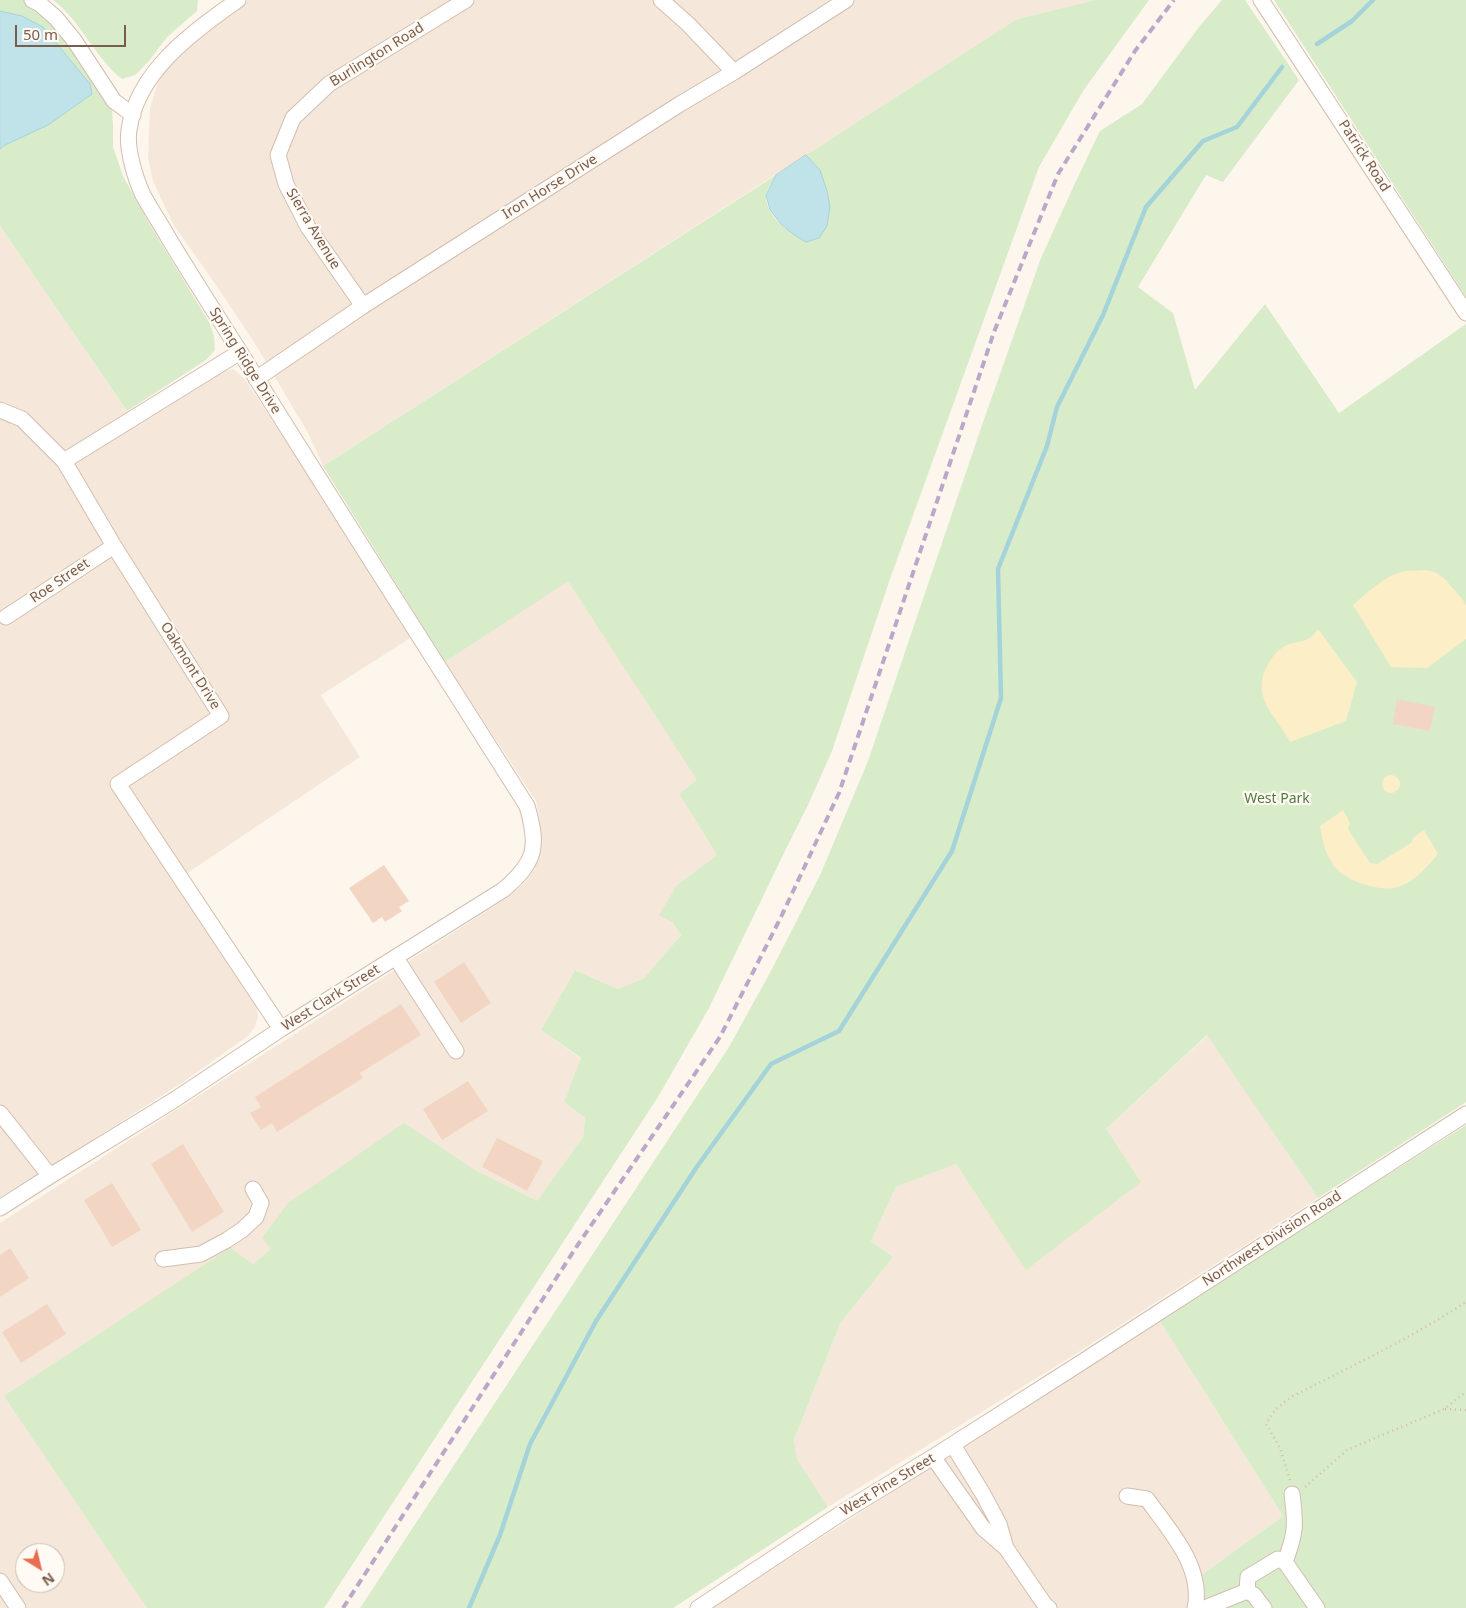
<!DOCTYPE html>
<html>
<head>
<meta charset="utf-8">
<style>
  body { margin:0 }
  #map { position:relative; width:1466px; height:1608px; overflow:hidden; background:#fdf6ec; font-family:"Noto Sans",sans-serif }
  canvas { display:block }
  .north { position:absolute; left:15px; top:1543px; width:50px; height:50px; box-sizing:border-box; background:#fffaf3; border:1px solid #cabbb1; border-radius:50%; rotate:144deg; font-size:14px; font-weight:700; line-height:20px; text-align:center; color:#7a5c4d }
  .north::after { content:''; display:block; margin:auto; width:18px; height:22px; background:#e76f51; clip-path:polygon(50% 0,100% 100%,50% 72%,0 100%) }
  .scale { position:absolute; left:15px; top:25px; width:111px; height:22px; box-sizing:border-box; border:2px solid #7a5c4d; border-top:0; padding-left:6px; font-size:15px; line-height:18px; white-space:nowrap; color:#7a5c4d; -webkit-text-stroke:4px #fffaf3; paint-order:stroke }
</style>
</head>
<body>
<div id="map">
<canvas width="1466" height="1608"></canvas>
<div class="north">N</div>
<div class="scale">50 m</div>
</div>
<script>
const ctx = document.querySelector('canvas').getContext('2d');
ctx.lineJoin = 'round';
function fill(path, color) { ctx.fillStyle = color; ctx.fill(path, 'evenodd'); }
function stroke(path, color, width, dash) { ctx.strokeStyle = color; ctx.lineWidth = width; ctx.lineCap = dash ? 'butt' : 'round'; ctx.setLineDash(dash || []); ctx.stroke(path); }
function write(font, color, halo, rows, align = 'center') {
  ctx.font = font + ' "Noto Sans",sans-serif'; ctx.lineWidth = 4.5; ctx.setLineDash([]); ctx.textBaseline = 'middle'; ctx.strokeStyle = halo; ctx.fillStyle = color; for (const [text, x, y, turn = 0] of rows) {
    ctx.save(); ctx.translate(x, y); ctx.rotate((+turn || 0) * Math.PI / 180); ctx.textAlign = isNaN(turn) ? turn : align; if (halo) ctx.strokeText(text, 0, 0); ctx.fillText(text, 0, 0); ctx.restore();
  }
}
const residential = new Path2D(`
  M248,0H1095L1017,19L323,466L307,431L254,342L218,288L173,224L153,181L148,157L150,108L157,85L165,70L209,25Z
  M0,226L137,426L223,372L233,369L245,379L354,545L412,637L321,695L360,757L174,882L257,1007L258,1017L255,1027L248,1036L180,1084L0,1199Z
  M568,580L698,780L679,794L717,855L677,885L672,922L681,935L644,978L618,989L575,970L541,1030L581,1059L564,1102L585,1118L583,1137L537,1202L475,1170L271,1249L253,1264L5,1396L147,1608H0V1223L507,898L523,884L535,869L541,844L540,821L536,801L445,662ZM25,1553H55V1583H25Z
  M1208,1035L1318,1198L1077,1353L828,1507L797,1459L794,1440L840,1324L893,1257L871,1241L896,1187L956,1164L1026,1269L1106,1129Z
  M1159,1320L1283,1516L1203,1574L1204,1600L1201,1608H712Z`);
const green = new Path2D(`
  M0,0H25L35,5L106,92L112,107L113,125V147L123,176L150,225L209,322L214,336L215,350L206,360L127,411L0,226V149L5,145L22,16L0,11Z
  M53,0H198L197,11L167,37L149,61L135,75L122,79C94,57 81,21 53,0Z
  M1095,0H1149L1083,91L1039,167L890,579L832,751L808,805L784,853L709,1008L658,1097L324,1608H147L4,1396L230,1248L253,1264L271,1249L262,1238L288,1203L404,1123L475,1170L537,1201L583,1137L585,1118L564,1102L581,1058L541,1030L575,970L618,989L644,978L681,935L672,922L659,915L677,885L717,855L679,794L697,780L568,581L445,662L323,466L776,175C773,181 766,190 766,196C766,218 790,232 806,241L819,238L820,170L806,155L1017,19Z
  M1222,0H1245L1299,80L1223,182L1206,175L1138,287L1173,313L1195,390L1265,304L1339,413L1466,324V1102L1318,1198L1207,1035L1106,1129L1141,1182L1026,1270L956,1164L896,1187L871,1241L893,1257L840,1324L794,1440L797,1459L828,1507L673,1608H360L729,1047L772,969L821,873L868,761L982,425L1041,258L1076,181L1100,131L1142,104L1199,27Z
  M1274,0H1466V297Z
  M1466,1125V1608H1201L1204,1600L1203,1574L1283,1516L1159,1320Z`);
const sand = new Path2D(`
  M1425,570L1435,572L1445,579L1463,600L1466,606V639L1427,668L1391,667L1353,605C1368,592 1382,578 1401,572C1409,570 1417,571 1425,570Z
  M1318,629L1357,682L1346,721L1290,742C1277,717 1250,697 1267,666C1272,657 1277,650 1285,646C1300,639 1307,645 1318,629Z
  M1382 784a9 9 0 1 1 18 0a9 9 0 1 1-18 0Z
  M1343,810L1350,823L1348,829L1370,863L1377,864L1411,843L1414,837L1424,830L1438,854C1427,867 1414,883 1397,887C1388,890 1378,888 1370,886C1335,877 1325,860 1320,826Z`);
const water = new Path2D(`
  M0,11L22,16L43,27L90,84L92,94L48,125L5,145L0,149Z
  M806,155L820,170L827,191L830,207L827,226L819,238L806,242L793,234L781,224L770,210L766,195L776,175Z`);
const stream = new Path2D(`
  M1317,44L1352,21L1373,0
  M469,1608L500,1535L530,1444L596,1321L696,1168L771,1064L839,1031L952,851L1001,698L998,569L1047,446L1057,407L1103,315L1146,207L1203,141L1237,127L1282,67`);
const building = new Path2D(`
  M1397,699L1435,707L1430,731L1393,724Z
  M384,865L409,901L399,907L402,911L385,922L382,917L373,923L349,888Z
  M464,962L491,1003L461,1023L434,982Z
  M401,1004L421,1035L360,1073L363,1078L277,1132L272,1123L261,1130L250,1113L261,1107L255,1097Z
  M468,1081L488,1111L442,1140L423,1109Z
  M497,1138L543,1161L527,1191L482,1167Z
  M183,1144L224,1212L192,1232L151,1164Z
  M112,1183L141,1230L112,1247L84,1200Z
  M10,1248L29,1278L0,1297V1255Z
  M47,1304L66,1334L21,1363L2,1332Z`);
const path = new Path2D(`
  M1445,1409L1466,1410
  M1290,1480L1280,1448L1266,1424C1273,1411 1281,1404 1293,1396C1352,1366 1411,1338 1466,1302
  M1305,1487L1347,1450L1444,1409L1466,1392`);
const minor = new Path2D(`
  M32,0L40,4L56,18L74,40L114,101L133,115
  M661,0L688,24L734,72
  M1261,0L1466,313
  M363,306L308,227L286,184L278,155L293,118L329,84L466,0
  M240,352L64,461L114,546L221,716L118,784L281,1029
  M256,379L363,306L680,104L734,72L846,0
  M0,410L22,419L64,461
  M6,617L114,546
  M396,958L456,1051
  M0,1113L50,1176
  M0,1208L50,1176L171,1102L281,1029L503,890C536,862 539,847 527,806C431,654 334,504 240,352C215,312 189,273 165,232C158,220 150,208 143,195C135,178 126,148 129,130C137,71 193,32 238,0
  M163,1259L201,1254L227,1240L242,1230L256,1217L261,1203L253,1189
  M953,1445L983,1494L999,1524L1006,1548
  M933,1457L983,1528L1006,1548L1045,1605L1049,1608
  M1127,1496L1147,1499C1169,1530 1204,1567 1195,1608
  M1285,1562C1296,1533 1296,1524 1292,1494
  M0,1581L18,1608
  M1247,1591L1248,1577L1278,1559L1285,1562L1317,1608
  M698,1608L843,1512L933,1457L1079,1364L1466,1114
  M1205,1608L1247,1591L1254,1595L1264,1608`);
const rail = new Path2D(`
  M343,1608L577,1246L720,1037L781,917L839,793L994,332L1058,174L1135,51L1174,0`);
const streetNames = [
  ["Burlington Road",377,55,-32],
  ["Patrick Road",1364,156,57],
  ["Iron Horse Drive",550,187,-32],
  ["Sierra Avenue",313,229,59],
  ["Spring Ridge Drive",245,361,58],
  ["Roe Street",60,581,-34],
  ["Oakmont Drive",190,666,58],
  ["West Clark Street",331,998,-32],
  ["Northwest Division Road",1272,1239,-33],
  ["West Pine Street",888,1485,-31]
];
const parkNames = [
  ["West Park",1277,799]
];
fill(residential, '#f5e8da');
fill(green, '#d8ecc9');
fill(sand, '#fcefc7');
fill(water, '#bfe3e8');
stroke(water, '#a5d3da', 1);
stroke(stream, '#a5d3da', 4.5);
fill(building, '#f3d5c3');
stroke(minor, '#d1beb0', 17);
stroke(path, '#d9b8a5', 2.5, [1, 4]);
stroke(minor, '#fff', 15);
stroke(rail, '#b9a8c9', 4, [8, 5]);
write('14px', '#7a5c4d', '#fffaf3', streetNames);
write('14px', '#537a41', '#fffaf3', parkNames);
</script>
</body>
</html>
